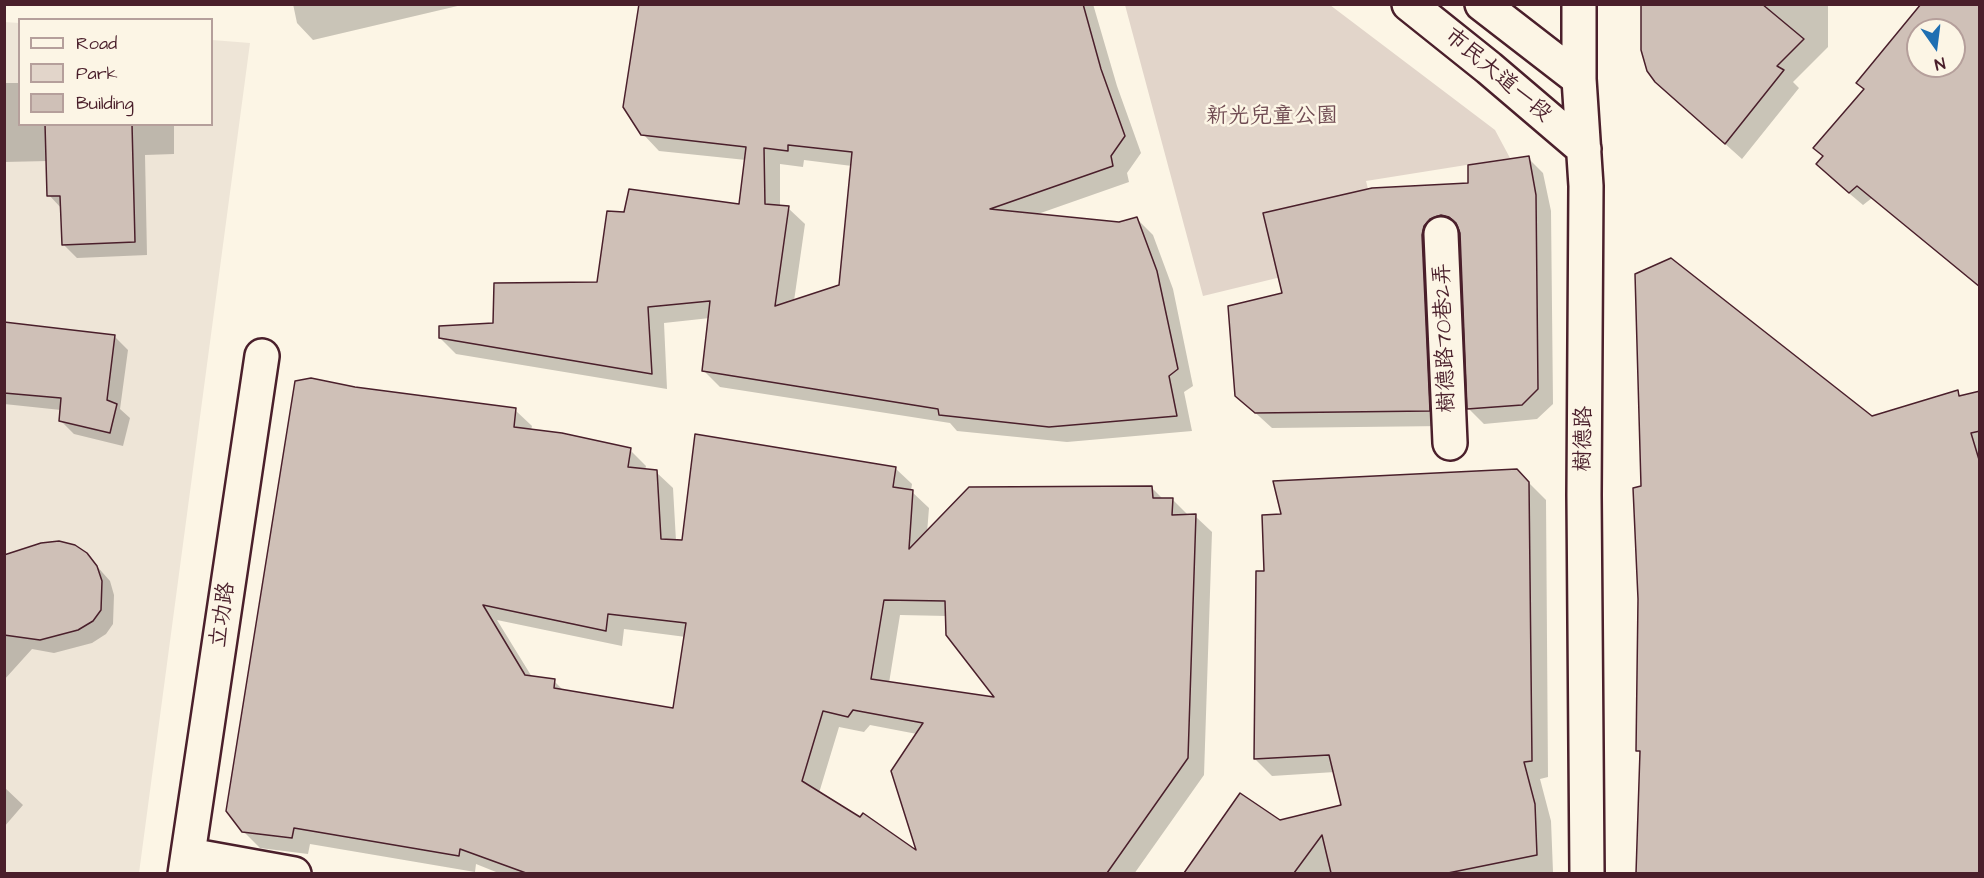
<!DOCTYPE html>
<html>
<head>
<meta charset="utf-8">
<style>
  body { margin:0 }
  #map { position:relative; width:1984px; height:878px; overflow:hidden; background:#fcf5e5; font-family:"Architects Daughter",sans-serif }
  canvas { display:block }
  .frame { position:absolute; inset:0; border:6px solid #4a1f2b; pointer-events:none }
  .legend { position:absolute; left:18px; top:18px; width:195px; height:108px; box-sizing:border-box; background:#fcf5e5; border:2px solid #b59f9b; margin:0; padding:8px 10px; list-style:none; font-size:18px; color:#4a1f2b }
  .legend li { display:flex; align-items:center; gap:12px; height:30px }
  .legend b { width:30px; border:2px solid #b59f9b }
  .north { position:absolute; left:1906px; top:18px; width:60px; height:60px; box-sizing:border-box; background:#fcf5e5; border:2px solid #b59f9b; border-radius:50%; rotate:166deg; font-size:16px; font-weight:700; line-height:24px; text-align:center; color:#4a1f2b }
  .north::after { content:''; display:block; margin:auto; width:21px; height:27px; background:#1f6fb2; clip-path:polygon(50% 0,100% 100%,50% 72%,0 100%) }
</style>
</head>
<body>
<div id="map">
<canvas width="1984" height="878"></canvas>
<div class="frame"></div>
<ul class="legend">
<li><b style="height:8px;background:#fcf5e5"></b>Road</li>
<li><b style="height:16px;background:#e2d5ca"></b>Park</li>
<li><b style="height:16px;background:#cfc0b7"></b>Building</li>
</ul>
<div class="north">N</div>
</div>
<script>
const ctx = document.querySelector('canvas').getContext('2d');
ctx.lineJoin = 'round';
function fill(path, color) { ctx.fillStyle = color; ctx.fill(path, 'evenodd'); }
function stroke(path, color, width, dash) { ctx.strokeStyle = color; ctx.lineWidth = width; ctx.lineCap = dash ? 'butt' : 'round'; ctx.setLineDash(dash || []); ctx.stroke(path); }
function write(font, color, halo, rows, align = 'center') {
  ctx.font = font + ' "Architects Daughter","LXGW WenKai TC",sans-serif'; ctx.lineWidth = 5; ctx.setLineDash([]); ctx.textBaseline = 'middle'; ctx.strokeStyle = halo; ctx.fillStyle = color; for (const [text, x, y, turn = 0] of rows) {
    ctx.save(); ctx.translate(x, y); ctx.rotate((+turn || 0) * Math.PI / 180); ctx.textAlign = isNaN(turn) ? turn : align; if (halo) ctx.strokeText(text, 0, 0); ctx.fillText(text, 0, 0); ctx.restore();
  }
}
const built = new Path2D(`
  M4,22L19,23L20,124H212V40L250,43L139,873H5Z`);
const green = new Path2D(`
  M1125,5H1330L1495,130L1510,158L1366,181L1384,252L1203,296Z`);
const shadow = new Path2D(`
  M293,4H466L313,40L297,23Z
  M640,4H1093L1117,86L1141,153L1127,173L1129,182L1035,215L1119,224L1137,219L1153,235L1173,289L1193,386L1184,392L1192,431L1067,442L957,431L950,423L720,387L704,371L710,318L664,323L667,389L456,354L440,338L495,325L599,284L625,214L740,205L746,160L659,151L643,134ZM804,160L852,166L841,286L794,301L805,224L788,208L780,207V164L803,167Z
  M1643,4H1828V47L1793,82L1799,88L1742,159L1674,98Z
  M1980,4V288L1872,198L1863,205L1831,178L1818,164L1824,157L1815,148L1865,90L1922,6ZM1918,30H1954V66H1918Z
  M4,83H20V124H174V154L145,155L147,255L77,258L64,245L62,209L49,195L48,161L4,162Z
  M1528,158L1543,173L1551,211L1553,404L1537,419L1484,424L1469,409L1460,231L1457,230L1446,233L1444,426L1272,428L1237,396L1284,295L1469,185Z
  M4,324L115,337L128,350L120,409L130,418L123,446L74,434L61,421V410L4,404Z
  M354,388L515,410L532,426L531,430L630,450L646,466L645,470L656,472L673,488L676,541H683L895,468L912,484L911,491L929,508L927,533L1152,488L1163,499H1172L1189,516H1195L1212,532L1204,775L1134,874H501L476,864L475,872L310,844L308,854L260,848L243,831ZM900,615L947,616L998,699L889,683ZM497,620L622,646L624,629L686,637L675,709L564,691L554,681L532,677ZM870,725L917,734L919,854L819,793L839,727L864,732Z
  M1957,392L1962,397L1980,392V874H1637L1641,754L1638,750L1872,417Z
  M1517,471L1546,500L1548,777L1540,779L1551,821L1553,872L1413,874L1466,800L1444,784L1375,874H1186L1241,795L1280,822L1343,806L1335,772L1272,776L1255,759L1265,572L1283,515Z
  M86,554L110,581L114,595L113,624L106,634L92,643L54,653L32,649L4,680V556Z
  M4,787L23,805L4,827Z`);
const building = new Path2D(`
  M639,4H1083L1101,69L1125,136L1111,156L1113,166L990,209L1119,222L1137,217L1157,271L1178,369L1169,376L1177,416L1049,427L939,415L938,409L702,371L710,301L648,307L652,374L439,338V326L493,323L494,283L597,282L607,211L624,212L629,189L739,204L746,147L641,135L623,107ZM788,145L852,152L839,285L775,306L789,206L765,204L764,148L788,151Z
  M1641,4H1762L1804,39L1777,66L1784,70L1725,144L1655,82L1647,71L1641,50Z
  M1921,4H1980V287L1857,186L1849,193L1816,164L1823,156L1813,148L1864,89L1856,83ZM1918,30H1954V66H1918Z
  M45,124H132L135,242L62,245L60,196H47Z
  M1529,156L1536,195L1538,389L1522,405L1467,409L1460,233L1456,223L1449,217L1441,215L1430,219L1424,226L1422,235L1430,411L1255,413L1235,396L1228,306L1282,293L1263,213L1372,188L1468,183V165Z
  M1671,258L1872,416L1958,390L1959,396L1980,391V431L1971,433L1980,463V873H1636L1640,751H1636L1638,599L1633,488L1641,486L1635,274Z
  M4,322L115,335L107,400L117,404L110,433L59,421L61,398L4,393Z
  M311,378L355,387L516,408L514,427L562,433L631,448L628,467L657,470L661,539L682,540L695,434L896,467L893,487L913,490L909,549L969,487L1152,486L1153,498H1173L1172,515L1196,514L1188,758L1107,873H526L460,849L459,856L294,828L292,838L242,832L226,811L295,381ZM884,600L945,601L946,635L994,697L871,679ZM483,605L606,631L608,614L686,623L673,708L554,688L555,679L525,675ZM853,710L923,723L891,771L916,850L863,813L860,817L802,781L823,711L848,717Z
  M1517,469L1529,482L1532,761L1524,762L1535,804L1537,855L1448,873H1331L1322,835L1294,873H1184L1240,793L1280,820L1341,805L1329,755L1254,759L1256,571H1264L1262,515L1281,514L1273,481Z
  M59,541L75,545L87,553L97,566L102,581L101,610L93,621L78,630L40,640L4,635V555L41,543Z`);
const street = new Path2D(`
  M1441,234L1450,443
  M189,855L294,874
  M185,874L262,356`);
const secondary = new Path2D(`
  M1409,4L1489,68L1584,149
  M1482,4L1579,79
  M1579,4V79L1586,186L1584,495L1587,874`);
const streetNames = [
  ["市民大道一段",1497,76,40],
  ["樹德路70巷2弄",1446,338,-92],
  ["樹德路",1585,439,-89],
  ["立功路",224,615,-82]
];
const parkNames = [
  ["新光兒童公園",1272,117]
];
fill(built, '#eee5d7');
fill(green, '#e2d5ca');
fill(shadow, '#0003');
fill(building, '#cfc0b7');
stroke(building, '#4a1f2b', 1.5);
stroke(street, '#4a1f2b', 38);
stroke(secondary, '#4a1f2b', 38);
stroke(street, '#fcf5e5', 33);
stroke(secondary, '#fcf5e5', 33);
write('22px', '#4a1f2b', '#fcf5e5', streetNames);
write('22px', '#704c53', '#fcf5e5', parkNames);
</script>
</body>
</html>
